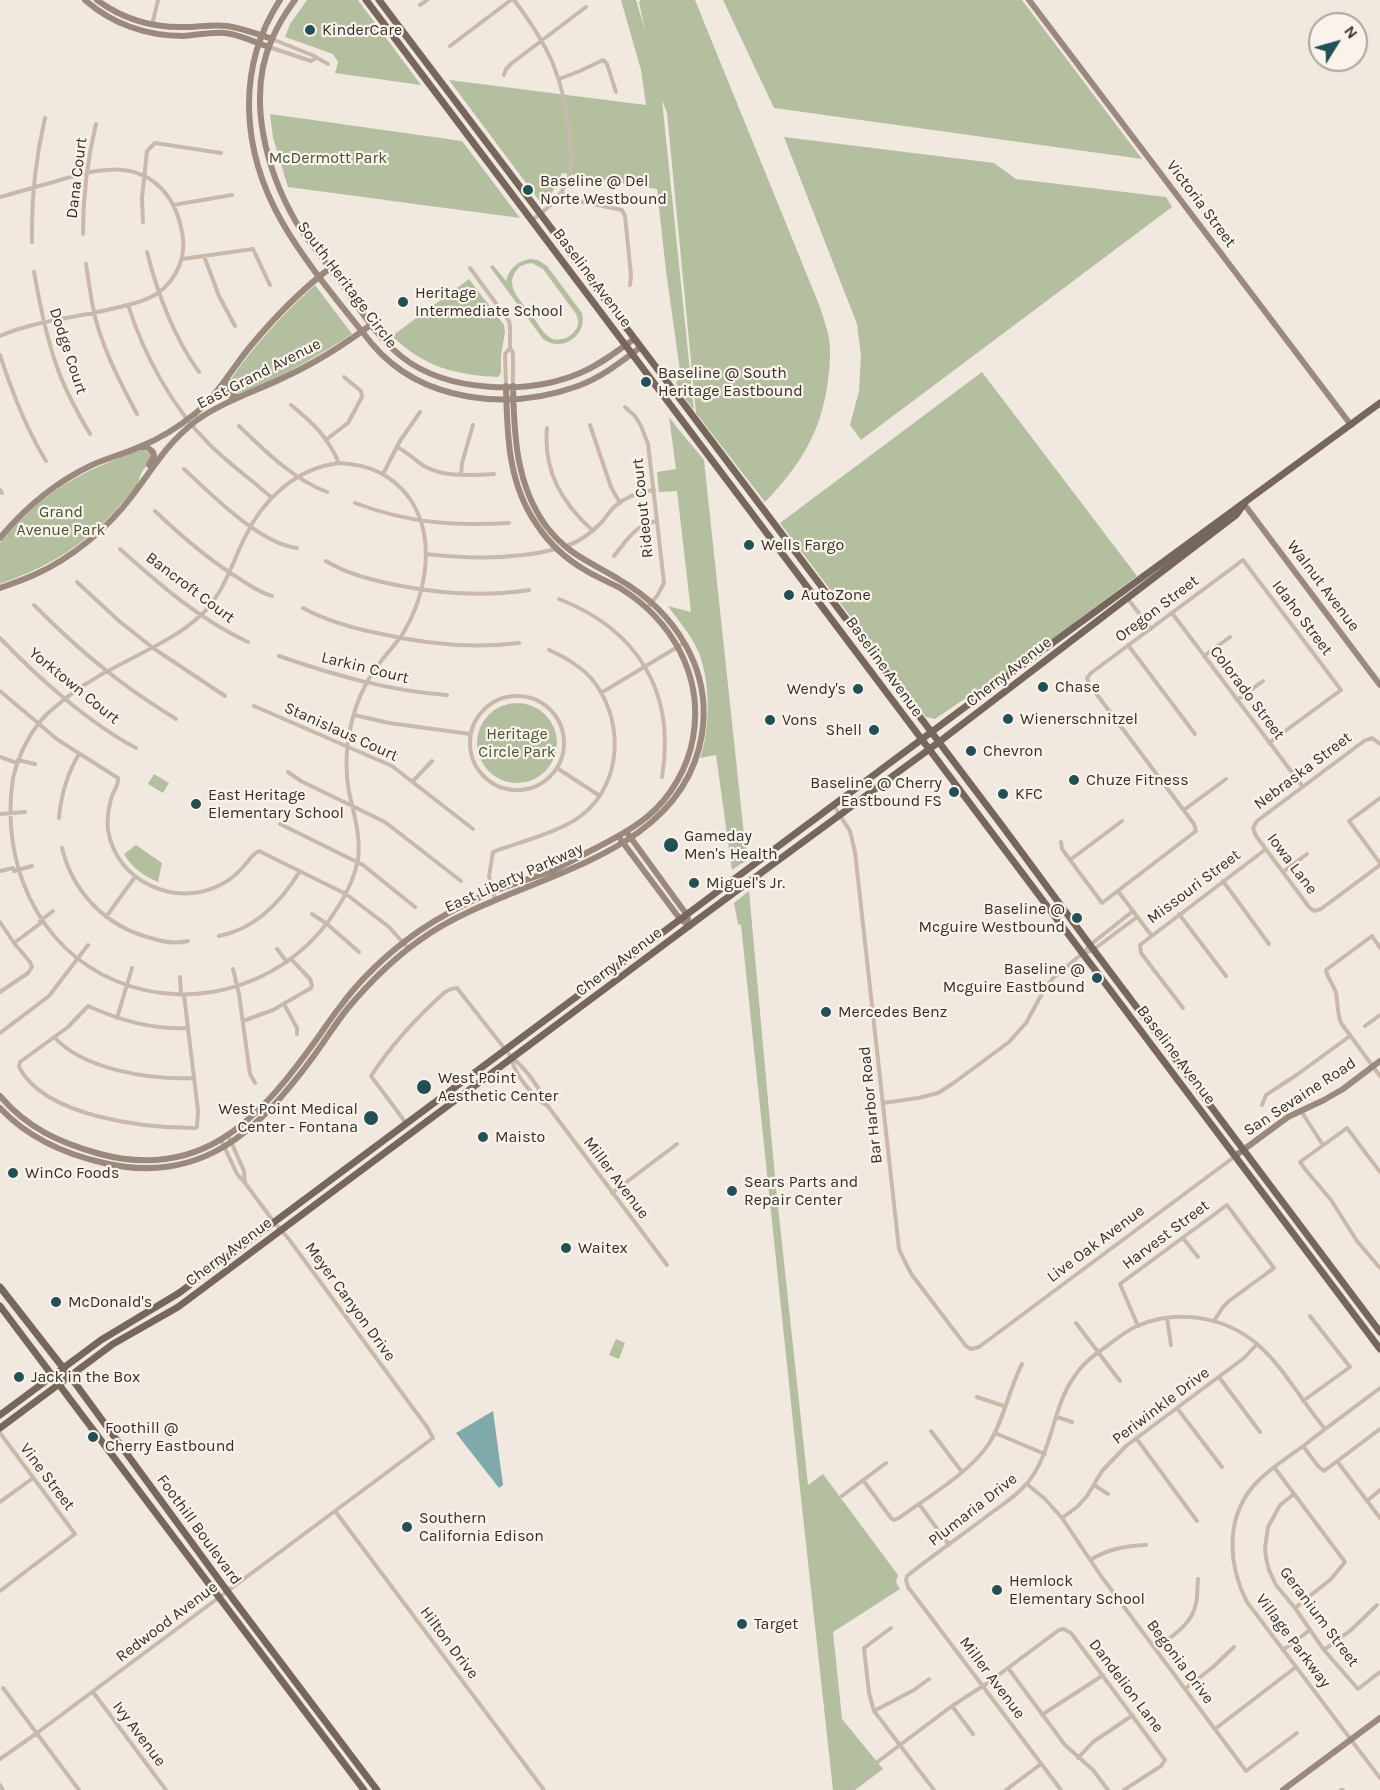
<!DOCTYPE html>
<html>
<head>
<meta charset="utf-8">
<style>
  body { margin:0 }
  #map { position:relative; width:1380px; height:1790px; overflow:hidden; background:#f1e9df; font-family:Karla,sans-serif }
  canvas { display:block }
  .north { position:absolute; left:1308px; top:12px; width:60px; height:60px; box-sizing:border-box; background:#f9f3eb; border:2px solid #aba49e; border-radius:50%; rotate:53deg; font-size:16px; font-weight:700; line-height:24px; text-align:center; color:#372e2a }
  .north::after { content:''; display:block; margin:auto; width:21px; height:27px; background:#235055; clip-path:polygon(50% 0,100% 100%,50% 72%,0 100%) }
</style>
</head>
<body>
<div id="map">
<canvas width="1380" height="1790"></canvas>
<div class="north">N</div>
</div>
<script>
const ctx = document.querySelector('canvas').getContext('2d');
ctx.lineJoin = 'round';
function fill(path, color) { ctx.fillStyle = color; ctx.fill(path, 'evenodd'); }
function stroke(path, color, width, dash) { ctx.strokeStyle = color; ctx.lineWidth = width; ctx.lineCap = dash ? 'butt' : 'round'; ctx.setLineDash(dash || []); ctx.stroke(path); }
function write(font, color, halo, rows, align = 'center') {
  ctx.font = font + ' Karla,sans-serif'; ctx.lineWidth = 4.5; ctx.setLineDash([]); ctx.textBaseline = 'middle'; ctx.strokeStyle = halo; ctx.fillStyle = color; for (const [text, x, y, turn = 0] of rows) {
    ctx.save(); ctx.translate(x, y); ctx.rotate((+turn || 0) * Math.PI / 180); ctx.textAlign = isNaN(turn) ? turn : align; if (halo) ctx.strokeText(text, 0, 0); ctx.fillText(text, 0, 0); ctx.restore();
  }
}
const green = new Path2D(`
  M307,0H358L421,85L335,73L338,62L333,54L285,37L290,24Z
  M621,0H636L645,30L639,2L641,0H695L820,307C823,317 827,328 829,338C831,352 830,366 828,380C822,431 800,466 765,502L696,413L667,113L662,100L694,410L680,392L676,382L681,378L666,271L657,189L562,173L550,197L544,203H541L449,80L646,105L641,70Z
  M723,0H1022L1142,159L774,108Z
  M270,114L462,141L520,218L288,187L273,138Z
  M784,137L994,163L1016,179L1166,197L1172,207L861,440L850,425L859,391L861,355L857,324Z
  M530,259L538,260L547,266L582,313C588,336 561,353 543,339L490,267L493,265L506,281C510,268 517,261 530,259ZM532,263L543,269L576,314C579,321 579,326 574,332C570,337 561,341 553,339C544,336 537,322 532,315C522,302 504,287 516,271C520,265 525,264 532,263Z
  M469,279L504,325L505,332L501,356V373L498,377C455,375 424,367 392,336Z
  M315,285L352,334C332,347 252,397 232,394L228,388L229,382C253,346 283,314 315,285Z
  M982,372L1137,576L981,692L963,700L935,719L926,717L780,523Z
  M669,417C680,432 692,445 704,460L744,835L746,848L750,858L732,870L716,755L700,758C711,728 711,673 695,645C688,631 677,619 668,606L691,612L677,491L659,492L657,472L676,469Z
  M143,449L151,454C151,462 145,466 141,474C139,478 139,483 136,487C132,493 126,498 121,504C86,545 50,566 0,584V543C43,491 81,471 143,449Z
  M477 743a40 40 0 1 1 80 0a40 40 0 1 1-80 0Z
  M154,774L169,783L163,793L148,784Z
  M136,845L162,863L158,882C144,876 132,868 124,854Z
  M749,891L776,1188L808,1485L823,1474L898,1575L896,1582L900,1589L833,1632L842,1719L883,1769L855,1790H833L800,1489L741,925L738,924L734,903Z
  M616,1339L625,1343L619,1359L609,1355Z`);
const water = new Path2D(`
  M493,1411L503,1485L499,1488L456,1433Z`);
const street = new Path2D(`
  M514,0C548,45 564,77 569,134C571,149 573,165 568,179C561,198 547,209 532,220
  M420,5L427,0
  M152,25L158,0
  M272,39L312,55L328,64
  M450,46L511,0
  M269,47L311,61L316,58
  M504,75L506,69L512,63L586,7
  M559,79L580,71L603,60L607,64L616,92
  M561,193L578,201L622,210L625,216L631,275L630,285
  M0,197C19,192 38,186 57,181C73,176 90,171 106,170C149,166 175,193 182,232C187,256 177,279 158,293C146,301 130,305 115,308C77,318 37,320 0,336
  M173,205L232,195
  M143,222L142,198L147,151L155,143L221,153
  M83,234C83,196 87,161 96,124
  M32,242C31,199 35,161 45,118
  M147,252C158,295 173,336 199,372
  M204,256L219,296L235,326
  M182,259L253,249L270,285
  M86,264C90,290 93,317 103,342C112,367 124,390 137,414
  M470,268L509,321L510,327V348L513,353V385
  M34,272C40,304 46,336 57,367C65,390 77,412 90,434
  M128,305C144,355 172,407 209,444C229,464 251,479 272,498
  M0,355C12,392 26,428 46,461
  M506,386L505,354L510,348
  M291,405C313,423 327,436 339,463
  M625,407L635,416L641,426L648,444L657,521L664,583L657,596L647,608
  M590,425L611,487L620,503
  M239,426C265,451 293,479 327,492
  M547,428C543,471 562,503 593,531
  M327,439L348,423L362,397L361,391L344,377
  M397,447C407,452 415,460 424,466C445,478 471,475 494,474
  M339,463C368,464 393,475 410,499C437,539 426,596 402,635C395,645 386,654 379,664C365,682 356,703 351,725C346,747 345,770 349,792C354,815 361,836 358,859C355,876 347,893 338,907C293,982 197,1015 116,981C37,948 0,862 13,778C19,754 30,731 48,713C70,693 96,676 123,663C149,649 177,637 200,616C223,595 231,566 244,539C262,500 296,468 339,463Z
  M184,469C212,495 259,543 297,548
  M383,474L400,441L420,412
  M461,475L462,463L473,425
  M0,490L2,493
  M355,503C408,523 453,526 509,523
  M155,511C182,537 210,561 243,581C252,587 261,593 272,596
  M566,546C580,542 592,532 602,522C606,517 610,511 614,507C625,497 639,492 654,490
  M120,549C159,584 200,620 248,642
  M426,554C469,559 513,560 556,549
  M614,556C627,540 636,524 657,521
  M326,561C347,574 372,580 396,585C441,594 484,597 529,590
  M77,582L119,621L153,648L225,696
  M559,599C638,630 676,692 662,777
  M1128,599L1151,629
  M34,605C57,628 81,651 107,671C129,689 152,704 176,719
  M303,608C325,620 352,628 377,633C424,644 471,649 519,643
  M1172,613L1303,787
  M0,638C37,677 89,723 136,748
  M1128,645L1195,734
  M279,656C334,675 389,691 447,695
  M1204,656L1230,637
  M0,691L58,740L118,778C119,785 113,791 111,799C108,809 107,820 108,830C116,882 177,909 222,884C230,880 237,874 243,867C248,862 252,854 259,851L346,894L389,927L408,948
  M601,693L684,643
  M470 743a47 47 0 1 1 94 0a47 47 0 1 1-94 0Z
  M1237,700L1263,681
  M254,706L392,766L473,829
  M354,715L389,723L470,734
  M1380,744L1372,738L1364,741L1257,821L1253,828L1256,836L1309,907L1314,911L1321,909L1380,865
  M0,757L17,763
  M18,760L35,764
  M557,768L600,796
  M288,772L301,781L385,822L461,881
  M413,781L432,761
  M1380,798L1349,821L1380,863
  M834,806L850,831L855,852L899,1249L905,1262L912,1275L966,1346L971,1349L979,1347L1234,1157
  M1184,810L1226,779
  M0,814L25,812
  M59,818C61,795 67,774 79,754
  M280,824L363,865L415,907
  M1061,842L1062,849L1102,903L1196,831L1194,824L1089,684L1087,678L1091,673L1243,560L1341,690L1269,743
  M62,848C73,893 107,927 151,938C163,942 176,944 188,941
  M1070,860L1122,821
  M0,871L13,868
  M14,871L32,866
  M1283,872L1307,854
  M1223,881L1269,944
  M1118,891L1151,935
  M495,899L489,876L493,852C517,843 563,831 582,815C624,782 624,717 591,678C579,665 565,657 549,650
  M312,914L327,924L359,952
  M1179,914L1226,976
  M106,917L135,877
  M40,921L53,911
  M0,922L14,943L30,962L32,967L28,973L0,992
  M219,936C256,929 281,902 300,871
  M14,943L41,923
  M1380,948L1372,936L1326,970C1327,978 1334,985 1336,993C1338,1003 1337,1013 1341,1023L1380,1076
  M277,949L287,962
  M1084,953L1093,950L1137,917
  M233,969L239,994L250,1074L255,1083
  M180,977L181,995
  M184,995L198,1111L197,1127L195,1128C144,1128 45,1117 19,1067L20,1062L68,1027L88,1006C119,1020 153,1030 187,1028
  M284,1004L297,1028V1034
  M1183,1008L1141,953L1140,945L1266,849
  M117,1018L132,968
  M243,1021L273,1010L311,988L312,985L310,979L291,959
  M1365,1026L1380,1015
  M0,1033L49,996L88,945
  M54,1037C84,1070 151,1080 194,1078
  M512,1060C514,1073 534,1098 546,1105
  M883,1103L918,1098L938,1093L955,1082L1009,1042L1026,1023L1043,992L1053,978L1083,953L1090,945L1133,911
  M1262,1105L1266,1095L1298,1074L1350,1036
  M1301,1111L1323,1145
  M406,1123L371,1076C392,1044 417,1017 445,992L451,989L457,988L512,1058C525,1067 541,1090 547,1105L667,1265
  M228,1135L244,1171L245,1182
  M1380,1172L1347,1128L1300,1162L1305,1169L1331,1200L1357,1241L1380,1268
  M612,1193L677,1144
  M1183,1238L1198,1257
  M1167,1318L1171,1345
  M1076,1323L1120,1381
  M1138,1326L1120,1284L1227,1205L1274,1268L1229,1301L1223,1307L1214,1321
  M1219,1377L1260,1432
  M1380,1388C1355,1407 1330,1425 1306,1444C1290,1456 1272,1467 1258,1481C1225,1514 1227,1563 1247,1602L1380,1778
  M977,1397L1004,1406
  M1303,1401L1350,1367L1310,1316
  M1177,1408L1222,1467
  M1057,1417L1072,1422
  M931,1431L962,1472
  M0,1433L75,1534L0,1591
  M995,1433L1045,1454
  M1136,1438L1197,1521
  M1303,1446L1318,1466L1324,1471L1380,1429
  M1337,1461L1380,1518
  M1274,1467L1345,1562L1331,1579L1295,1608
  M863,1480L891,1518L894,1520L899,1518C926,1498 969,1473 988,1445C1003,1423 1009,1389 1022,1364
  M1027,1484L1045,1499L1062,1518L1101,1576L1246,1771L1297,1733
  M1094,1485L1108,1494
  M1294,1494L1280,1505L1268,1527L1265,1548L1266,1558L1269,1570L1276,1585L1295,1608L1324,1650L1358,1689L1380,1672
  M842,1496L886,1463
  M1367,1501L1380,1490
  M0,1502L33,1478
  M919,1504L949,1545
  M335,1511L544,1790
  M1062,1518L1077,1507L1087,1496L1102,1471L1126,1446L1244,1358L1257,1344
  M1090,1560C1108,1549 1125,1546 1146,1545
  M1123,1605L1135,1597
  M891,1628L864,1648L869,1693L874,1711L934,1790
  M1155,1649C1171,1637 1193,1624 1196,1603C1198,1595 1197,1587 1198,1579
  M1283,1650L1310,1630
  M1324,1650L1351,1630L1377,1605
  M1008,1668L1065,1745L1093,1770L1108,1790
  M3,1688L79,1790
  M1185,1689L1213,1667L1234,1647
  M93,1692L166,1790
  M952,1706L973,1734
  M874,1711L914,1690L929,1679
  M1042,1715C1062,1701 1083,1689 1103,1675
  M1215,1729L1296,1667
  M1078,1758L1093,1742L1133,1715
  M0,1759L37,1733L433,1438L427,1427L288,1238L274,1222L245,1183L237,1174L221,1140
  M876,1763L952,1706L989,1682L1059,1630L1064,1629L1071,1633L1165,1760L1161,1766L1124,1790
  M0,1785L3,1790
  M1006,1790L1041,1764
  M1061,1790L908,1587L906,1580L907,1576C933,1555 961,1536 987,1516C1002,1505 1018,1495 1029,1481C1053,1450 1052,1408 1074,1377C1082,1364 1094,1355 1107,1346C1116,1339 1126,1331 1137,1326C1177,1309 1224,1316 1257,1344C1283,1366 1303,1403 1325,1429
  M1341,1790H1343`);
const secondary = new Path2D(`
  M85,0C112,24 147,36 183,36C197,35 211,32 225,33C241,35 254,42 269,47
  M97,0C123,19 153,28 185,27C199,27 213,24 227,26C242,28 257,34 272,39
  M280,0C235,69 242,152 282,222C306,264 342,306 372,344C422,403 509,411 578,386C602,377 621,362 641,347
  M295,0C286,12 278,25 272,39C246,97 266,170 296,222C307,240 321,256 334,273C355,301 374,335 402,357C448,393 529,395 580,373C600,365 617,351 634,339
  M1029,0L1351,425
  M228,381L225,386C225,395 231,397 239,397
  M140,447H147L153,452L154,456L149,465
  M1244,504L1380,685
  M0,538C25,508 56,482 92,465C107,458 124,454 139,447C160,439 180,426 197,412C218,394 232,369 249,348C273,319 300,291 330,268
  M0,588C11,584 23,580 34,575C72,558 107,529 132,496C155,466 166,444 197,420C224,401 257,391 287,376C317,362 345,344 372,324
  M628,834L687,915L688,919
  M621,840L680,919L690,926
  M0,1096C27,1128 60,1143 100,1154C197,1180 255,1124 308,1051C319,1037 328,1022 339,1008C361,978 389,952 419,931C441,916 464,904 489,893C509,885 530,879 551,871C567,864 582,855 598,847C615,838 633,829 648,816C671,797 688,767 693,738C704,676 672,620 620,588C609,582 596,577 585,570C566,559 549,543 537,525C508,484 507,435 506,386
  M0,1108C28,1138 64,1154 104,1163C202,1186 259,1130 313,1057C325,1041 335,1024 348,1008C369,983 393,959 420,940C510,874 681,866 702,734C712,669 675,612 620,580C591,562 568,555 546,526C516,485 514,435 513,386
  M1235,1156L1288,1117L1324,1100L1343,1089L1380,1061
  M1283,1790L1380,1718`);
const primary = new Path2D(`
  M366,0L1380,1349
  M379,0L1003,827L1090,945L1380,1332
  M0,1287L75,1383L233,1599L377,1790
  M0,1306L364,1790
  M0,1415L101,1340L179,1293L961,710L1380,403
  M0,1428L113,1344L178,1307L697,920L939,742L1236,515L1244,504`);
const markers = [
  [310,30,6,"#235055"],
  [528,190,6,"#235055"],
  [403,302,6,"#235055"],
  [646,382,6,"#235055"],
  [749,545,6,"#235055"],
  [789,595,6,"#235055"],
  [1043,687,6,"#235055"],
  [858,689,6,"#235055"],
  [1008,719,6,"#235055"],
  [770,720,6,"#235055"],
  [874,730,6,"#235055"],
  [971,751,6,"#235055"],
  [1074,780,6,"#235055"],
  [954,792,6,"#235055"],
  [1003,794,6,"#235055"],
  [196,804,6,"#235055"],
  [671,845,8,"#235055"],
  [694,883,6,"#235055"],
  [1077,918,6,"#235055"],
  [1097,978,6,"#235055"],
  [826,1012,6,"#235055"],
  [424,1087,8,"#235055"],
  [371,1118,8,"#235055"],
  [483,1137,6,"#235055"],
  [13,1173,6,"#235055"],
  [732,1191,6,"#235055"],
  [566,1248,6,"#235055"],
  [56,1302,6,"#235055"],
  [19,1377,6,"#235055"],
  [93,1437,6,"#235055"],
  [407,1527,6,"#235055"],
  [997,1590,6,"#235055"],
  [742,1624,6,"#235055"]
];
const poiNames = [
  ["KinderCare",322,30],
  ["Baseline @ Del",540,181],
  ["Norte Westbound",540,199],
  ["Heritage",415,293],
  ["Intermediate School",415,311],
  ["Baseline @ South",658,373],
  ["Heritage Eastbound",658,391],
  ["Wells Fargo",761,545],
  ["AutoZone",801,595],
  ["Chase",1055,687],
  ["Wendy's",846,689,"right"],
  ["Wienerschnitzel",1020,719],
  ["Vons",782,720],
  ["Shell",862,730,"right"],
  ["Chevron",983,751],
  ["Chuze Fitness",1086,780],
  ["Baseline @ Cherry",942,783,"right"],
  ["Eastbound FS",942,801,"right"],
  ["KFC",1015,794],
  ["East Heritage",208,795],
  ["Elementary School",208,813],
  ["Gameday",684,836],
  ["Men's Health",684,854],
  ["Miguel's Jr.",706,883],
  ["Baseline @",1065,909,"right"],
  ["Mcguire Westbound",1065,927,"right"],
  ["Baseline @",1085,969,"right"],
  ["Mcguire Eastbound",1085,987,"right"],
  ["Mercedes Benz",838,1012],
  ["West Point",438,1078],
  ["Aesthetic Center",438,1096],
  ["West Point Medical",358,1109,"right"],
  ["Center - Fontana",358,1127,"right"],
  ["Maisto",495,1137],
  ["WinCo Foods",25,1173],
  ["Sears Parts and",744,1182],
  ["Repair Center",744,1200],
  ["Waitex",578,1248],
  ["McDonald's",68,1302],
  ["Jack in the Box",31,1377],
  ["Foothill @",105,1428],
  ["Cherry Eastbound",105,1446],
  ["Southern",419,1518],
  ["California Edison",419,1536],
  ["Hemlock",1009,1581],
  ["Elementary School",1009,1599],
  ["Target",754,1624]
];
const parkNames = [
  ["McDermott Park",328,158],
  ["Grand",61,512],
  ["Avenue Park",61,530],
  ["Heritage",517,734],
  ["Circle Park",517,752]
];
const streetNames = [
  ["Dana Court",77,178,-83],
  ["Victoria Street",1201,204,53],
  ["Baseline Avenue",592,278,53],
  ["South Heritage Circle",347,285,53],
  ["Dodge Court",68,351,72],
  ["East Grand Avenue",259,374,-27],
  ["Rideout Court",643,508,-96],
  ["Walnut Avenue",1323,586,53],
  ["Bancroft Court",190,588,37],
  ["Oregon Street",1157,609,-37],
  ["Idaho Street",1302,618,53],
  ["Baseline Avenue",884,667,54],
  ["Larkin Court",365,668,14],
  ["Cherry Avenue",1009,672,-38],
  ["Yorktown Court",74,686,39],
  ["Colorado Street",1247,693,53],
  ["Stanislaus Court",341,732,24],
  ["Nebraska Street",1303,771,-37],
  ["Iowa Lane",1292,864,53],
  ["East Liberty Parkway",514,878,-24],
  ["Missouri Street",1194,887,-37],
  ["Cherry Avenue",619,962,-37],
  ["Baseline Avenue",1176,1055,53],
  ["San Sevaine Road",1300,1097,-33],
  ["Bar Harbor Road",871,1105,-96],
  ["Miller Avenue",616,1178,53],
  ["Harvest Street",1166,1235,-37],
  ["Live Oak Avenue",1096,1244,-37],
  ["Cherry Avenue",229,1252,-37],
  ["Meyer Canyon Drive",350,1302,54],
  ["Periwinkle Drive",1161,1406,-37],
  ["Vine Street",47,1477,53],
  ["Plumaria Drive",973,1510,-38],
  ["Foothill Boulevard",199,1530,54],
  ["Geranium Street",1319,1617,53],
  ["Redwood Avenue",167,1622,-37],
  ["Village Parkway",1293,1641,53],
  ["Hilton Drive",449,1643,53],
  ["Begonia Drive",1180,1662,53],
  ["Miller Avenue",992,1678,53],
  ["Dandelion Lane",1126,1686,53],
  ["Ivy Avenue",139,1734,53]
];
fill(green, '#b4bfa0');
fill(water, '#80a9ac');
stroke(street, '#c8b9ab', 4);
stroke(secondary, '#9c897d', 6);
stroke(primary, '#77665c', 7);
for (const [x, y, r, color] of markers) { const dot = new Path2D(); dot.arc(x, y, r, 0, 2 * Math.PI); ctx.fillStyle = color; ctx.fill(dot); stroke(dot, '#f9f3eb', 2); }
write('16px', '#372e2a', '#f9f3eb', poiNames, 'left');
write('16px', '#455330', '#f9f3eb', parkNames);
write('16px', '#372e2a', '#f9f3eb', streetNames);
</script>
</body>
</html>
